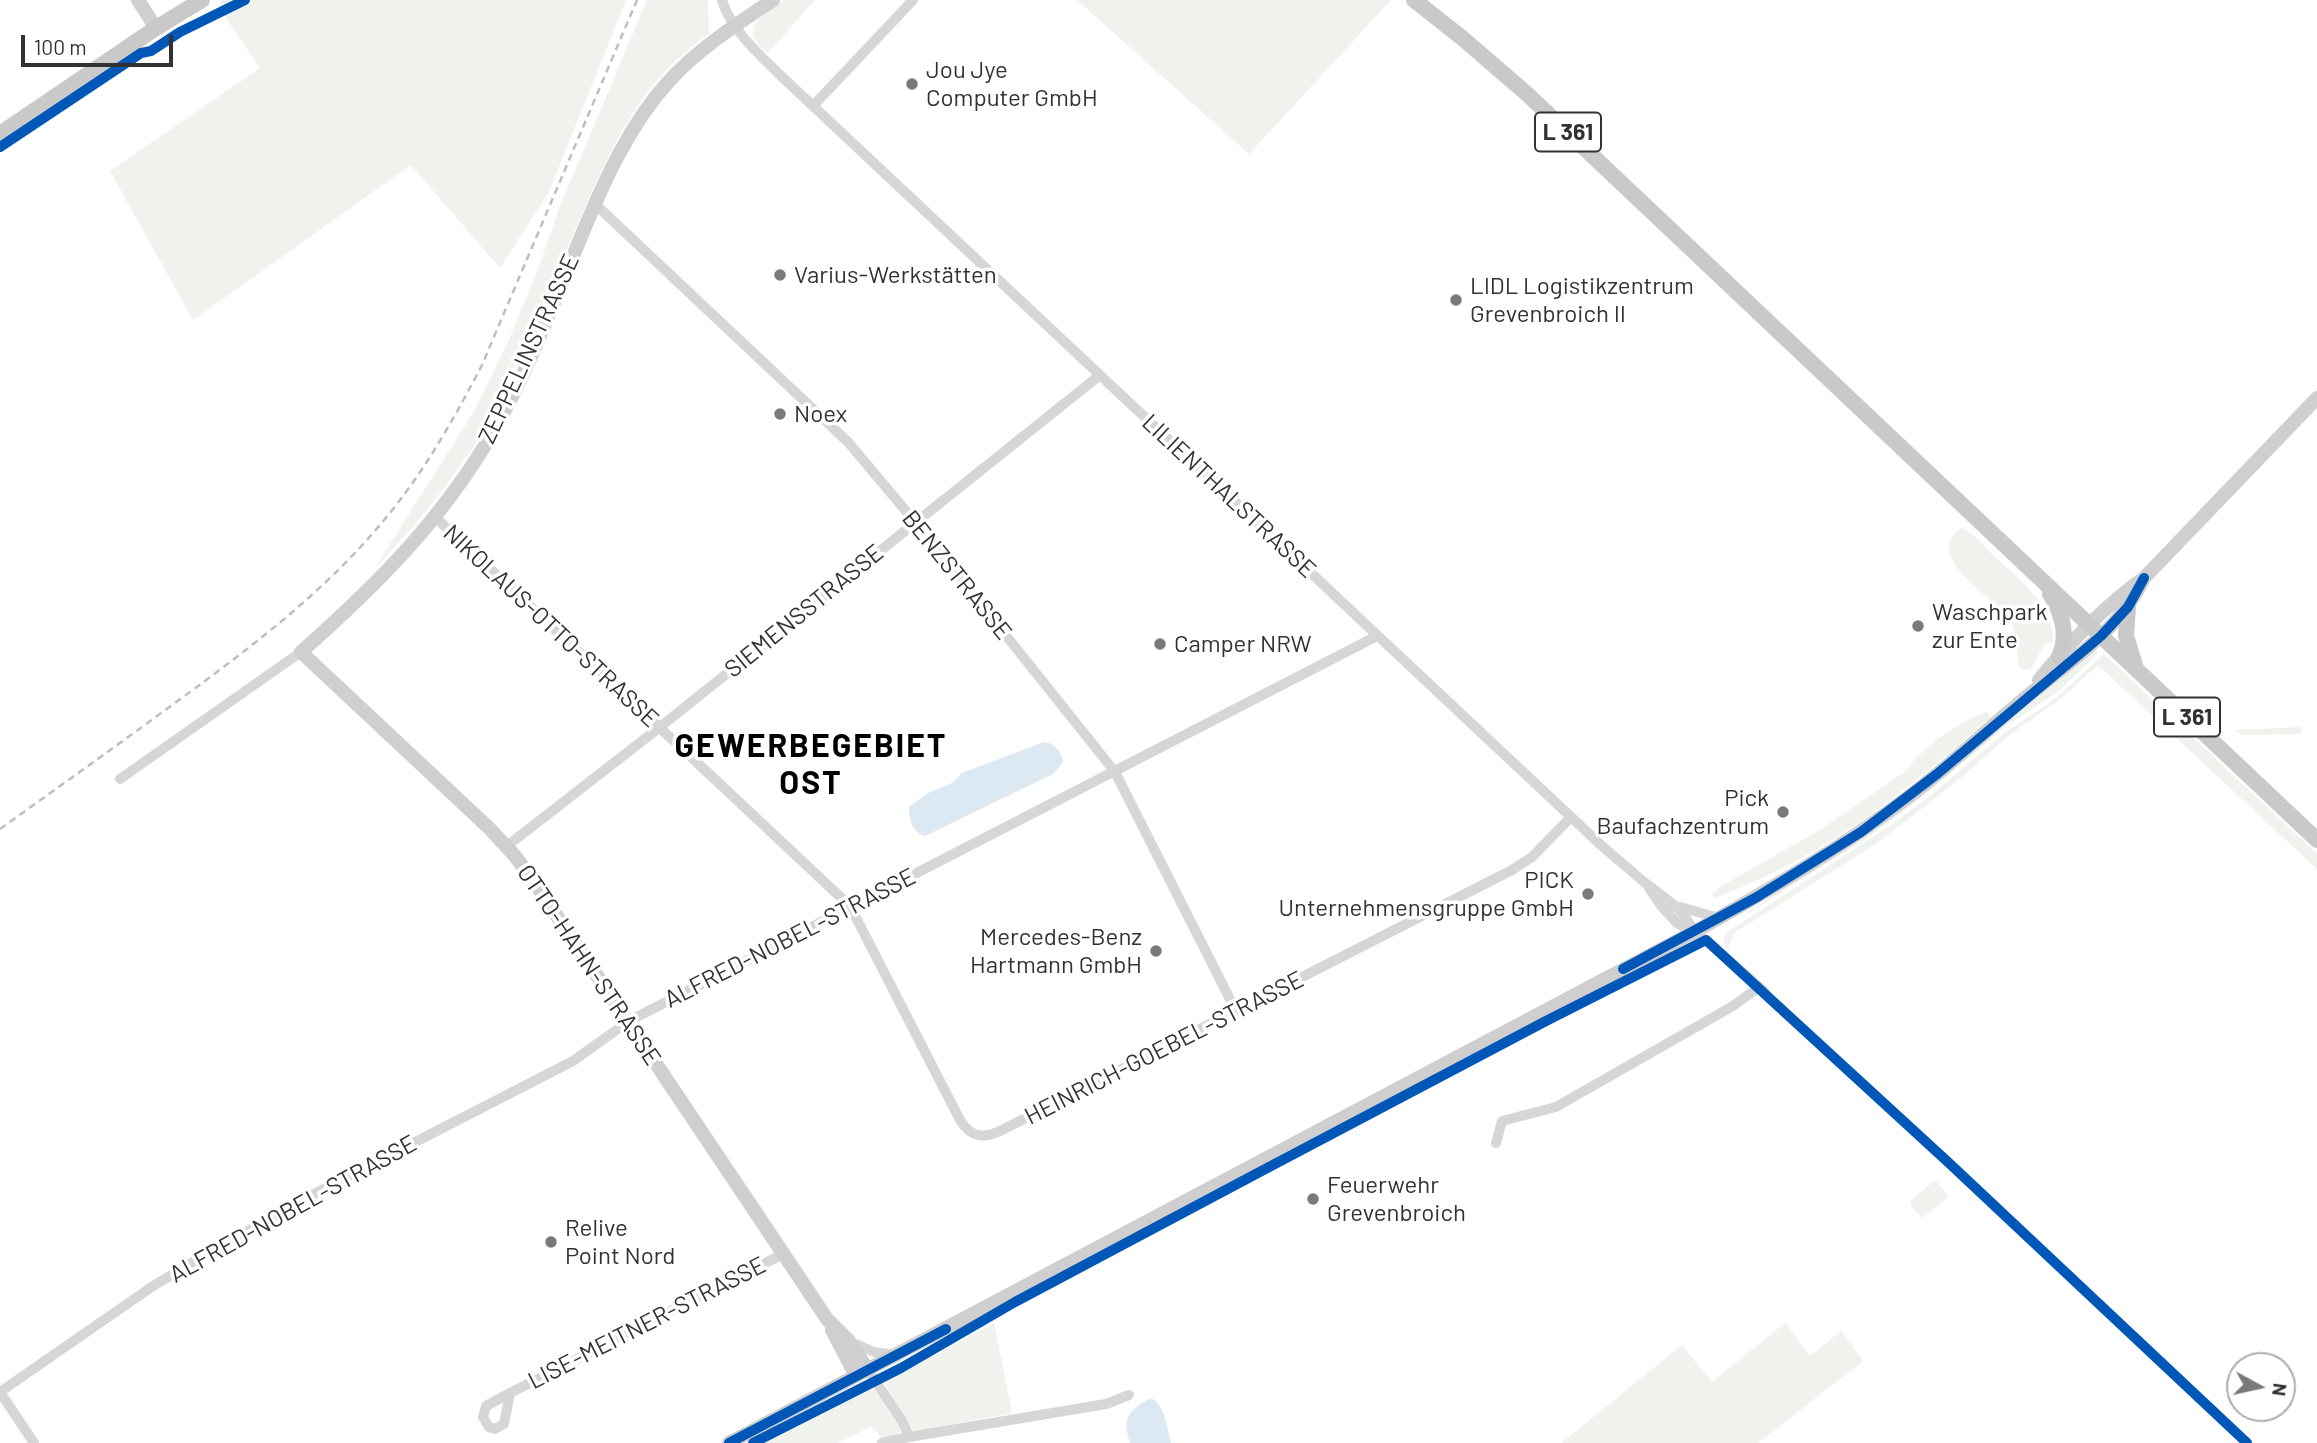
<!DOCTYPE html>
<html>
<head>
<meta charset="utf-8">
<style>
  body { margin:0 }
  #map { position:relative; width:2317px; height:1443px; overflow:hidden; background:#fff; font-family:Barlow,sans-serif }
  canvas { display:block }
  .north { position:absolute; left:2226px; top:1352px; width:70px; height:70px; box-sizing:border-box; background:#fff; border:2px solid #adadad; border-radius:50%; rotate:98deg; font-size:19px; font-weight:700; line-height:28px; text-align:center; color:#323232 }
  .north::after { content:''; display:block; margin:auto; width:24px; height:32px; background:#7a7a7a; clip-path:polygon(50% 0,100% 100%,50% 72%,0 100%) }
  .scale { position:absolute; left:21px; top:35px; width:152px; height:32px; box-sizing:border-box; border:4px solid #323232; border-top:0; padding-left:9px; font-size:21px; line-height:24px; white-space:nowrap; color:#323232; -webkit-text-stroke:5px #fff; paint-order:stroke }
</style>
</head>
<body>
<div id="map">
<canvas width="2317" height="1443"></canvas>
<div class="north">N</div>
<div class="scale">100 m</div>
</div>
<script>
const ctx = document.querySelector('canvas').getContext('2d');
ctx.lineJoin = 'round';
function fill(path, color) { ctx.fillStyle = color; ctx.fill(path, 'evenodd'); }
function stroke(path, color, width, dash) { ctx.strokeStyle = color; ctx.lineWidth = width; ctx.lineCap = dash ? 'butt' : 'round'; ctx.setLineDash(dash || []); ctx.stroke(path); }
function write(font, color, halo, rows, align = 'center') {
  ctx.font = font + ' Barlow,sans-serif'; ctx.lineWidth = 7; ctx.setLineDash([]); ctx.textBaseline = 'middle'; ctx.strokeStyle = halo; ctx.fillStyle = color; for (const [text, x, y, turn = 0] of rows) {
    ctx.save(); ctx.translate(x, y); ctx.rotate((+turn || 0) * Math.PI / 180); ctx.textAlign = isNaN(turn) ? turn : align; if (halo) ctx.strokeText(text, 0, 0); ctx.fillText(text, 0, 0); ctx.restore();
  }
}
const green = new Path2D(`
  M222,0H626L549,192L500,268L411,165L193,320L110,171L260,68L221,11L220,1Z
  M647,0H708L709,34C633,85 608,158 572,237C542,305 513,373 478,439C472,451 462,462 454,474C429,510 402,539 373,571L473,413L508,342L538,269L560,206Z
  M784,0H815L768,53C737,30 762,14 784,0Z
  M1077,0H1391L1249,154Z
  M1962,528C1974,533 1982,544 1991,553C2016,578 2054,602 2053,642L2044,645L2031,668L2023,670L2019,667C2017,653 2017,637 2012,624C2002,600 1917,557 1962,528Z
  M2095,651L2099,652L2059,691L2009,724L1903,812L1867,838L1741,918V917C1836,854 1927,785 2016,714C2033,701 2079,656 2095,651Z
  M2104,654L2317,854V869L2098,665L2059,700L2012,733L1958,780L1906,821L1871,847L1745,926L1734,933L1727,950C1722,945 1723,939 1726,933L1889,826L1931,795L2004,733L2055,699Z
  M1987,712L1991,717C1904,793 1824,858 1714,898L1712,894L1723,885L1820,830L1907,770C1922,747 1960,721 1987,712Z
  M2301,727V734L2242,735L2236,730Z
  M1935,1180L1949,1197L1924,1217H1921L1910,1204L1911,1200Z
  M994,1323L1012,1413L912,1432L884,1382Z
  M1785,1323L1810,1356L1841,1331L1863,1361L1758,1443H1561L1682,1345L1712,1382Z
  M869,1388L874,1389L900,1428L899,1434L883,1441L877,1432L871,1427L837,1443H764Z`);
const water = new Path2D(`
  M1044,742C1055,743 1061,752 1063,762L1053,774L925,836C912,832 909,820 909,807L928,793L952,783L962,773Z
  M1151,1398C1165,1405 1167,1428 1171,1443H1130C1122,1417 1128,1411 1151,1398Z`);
const street = new Path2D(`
  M722,0C731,30 758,53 780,75L1602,846C1616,858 1630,870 1644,882C1664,898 1683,907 1694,932
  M813,106L913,0
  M595,204L848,442L916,523L1008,638L1115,772L1236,1011
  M436,518L850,906L960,1120C971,1138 984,1139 1002,1130L1512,870L1532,857L1571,817
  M120,779L301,652
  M507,846L660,727L1100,375
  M1649,888L1662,907L1677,923L1706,940L1765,992
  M1680,907L1719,918
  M1496,1143L1502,1121L1556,1107L1733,1006L1759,987
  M851,1342L874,1352L893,1355
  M868,1370L902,1421L909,1437L1106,1404L1129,1395
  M0,1392L153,1286L193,1262L314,1194L573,1061L629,1021L1377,636
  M0,1392L34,1443
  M510,1393L504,1424L495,1429L489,1427L483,1417L486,1406L510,1393L783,1254
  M882,1443L909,1437`);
const secondary = new Path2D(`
  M138,0L156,28
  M773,0C737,24 698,49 669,81C630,124 605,179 583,232C556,297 531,364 497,425C445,517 379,583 301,652L489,828L515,856L537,886L827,1319L849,1341L868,1370
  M2039,680C2066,646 2108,603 2144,578L2317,398
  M832,1330L856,1376
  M729,1443L1694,932C1769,890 1843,847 1911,795C1951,765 1986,730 2025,698C2068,662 2120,631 2144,578`);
const primary = new Path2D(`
  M1414,0L1461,37L1526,93L2317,840
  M0,134L156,28L202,0
  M2050,594C2062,614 2069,634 2059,657
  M2128,607L2126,636L2135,665`);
const rail = new Path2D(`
  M0,829C56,789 112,749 168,708C249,649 330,589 393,509C428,465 456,415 482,365L637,0`);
const cycleway = new Path2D(`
  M0,147L141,53L151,51L180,32L245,0
  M1623,969L1757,897L1861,832L1937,774L2101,636L2128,607L2144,578
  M729,1443L946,1329
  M753,1443L901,1368L1015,1302L1254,1175L1546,1021L1706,940L1949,1163L2247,1443`);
const markers = [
  [912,84,7,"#7a7a7a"],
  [780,275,7,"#7a7a7a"],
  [1456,300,7,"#7a7a7a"],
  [780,414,7,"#7a7a7a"],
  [1918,626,7,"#7a7a7a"],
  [1160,644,7,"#7a7a7a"],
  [1783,812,7,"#7a7a7a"],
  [1588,894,7,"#7a7a7a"],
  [1156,951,7,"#7a7a7a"],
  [1313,1199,7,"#7a7a7a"],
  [551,1242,7,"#7a7a7a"]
];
const shields = [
  [1568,132,66],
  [2187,717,66]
];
const shieldNames = [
  ["L 361",1568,132],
  ["L 361",2187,717]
];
const poiNames = [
  ["Jou Jye",926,70],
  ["Computer GmbH",926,98],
  ["Varius-Werkstätten",794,275],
  ["LIDL Logistikzentrum",1470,286],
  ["Grevenbroich II",1470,314],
  ["Noex",794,414],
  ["Waschpark",1932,612],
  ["zur Ente",1932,640],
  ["Camper NRW",1174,644],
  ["Pick",1769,798,"right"],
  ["Baufachzentrum",1769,826,"right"],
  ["PICK",1574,880,"right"],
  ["Unternehmensgruppe GmbH",1574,908,"right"],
  ["Mercedes-Benz",1142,937,"right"],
  ["Hartmann GmbH",1142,965,"right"],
  ["Feuerwehr",1327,1185],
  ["Grevenbroich",1327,1213],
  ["Relive",565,1228],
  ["Point Nord",565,1256]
];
const streetNames = [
  ["ZEPPELINSTRASSE",529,349,-65],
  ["LILIENTHALSTRASSE",1229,496,43],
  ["BENZSTRASSE",957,575,51],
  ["SIEMENSSTRASSE",804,611,-39],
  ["NIKOLAUS-OTTO-STRASSE",551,626,43],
  ["ALFRED-NOBEL-STRASSE",790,938,-27],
  ["OTTO-HAHN-STRASSE",589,965,56],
  ["HEINRICH-GOEBEL-STRASSE",1164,1048,-27],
  ["ALFRED-NOBEL-STRASSE",293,1209,-29],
  ["LISE-MEITNER-STRASSE",647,1323,-27]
];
const districtNames = [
  ["GEWERBEGEBIET",811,746],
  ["OST",811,783]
];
fill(green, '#f0f3ed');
fill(water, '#dde9f2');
stroke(street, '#d6d6d6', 10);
stroke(secondary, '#cfcfcf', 14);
stroke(primary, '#c9c9c9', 16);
stroke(rail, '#bebebe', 2.5, [7, 5]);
stroke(cycleway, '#0057b8', 10);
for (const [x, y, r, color] of markers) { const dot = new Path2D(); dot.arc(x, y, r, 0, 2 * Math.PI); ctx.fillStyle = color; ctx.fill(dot); stroke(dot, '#fff', 2.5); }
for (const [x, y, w] of shields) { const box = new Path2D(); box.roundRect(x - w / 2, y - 19.5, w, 39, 5); ctx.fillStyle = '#fff'; ctx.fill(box); stroke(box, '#323232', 2); }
write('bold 23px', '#323232', null, shieldNames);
write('24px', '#323232', '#fff', poiNames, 'left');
write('24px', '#323232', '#fff', streetNames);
ctx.letterSpacing = '2px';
write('bold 32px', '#000', '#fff', districtNames);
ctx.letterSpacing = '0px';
</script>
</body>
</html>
